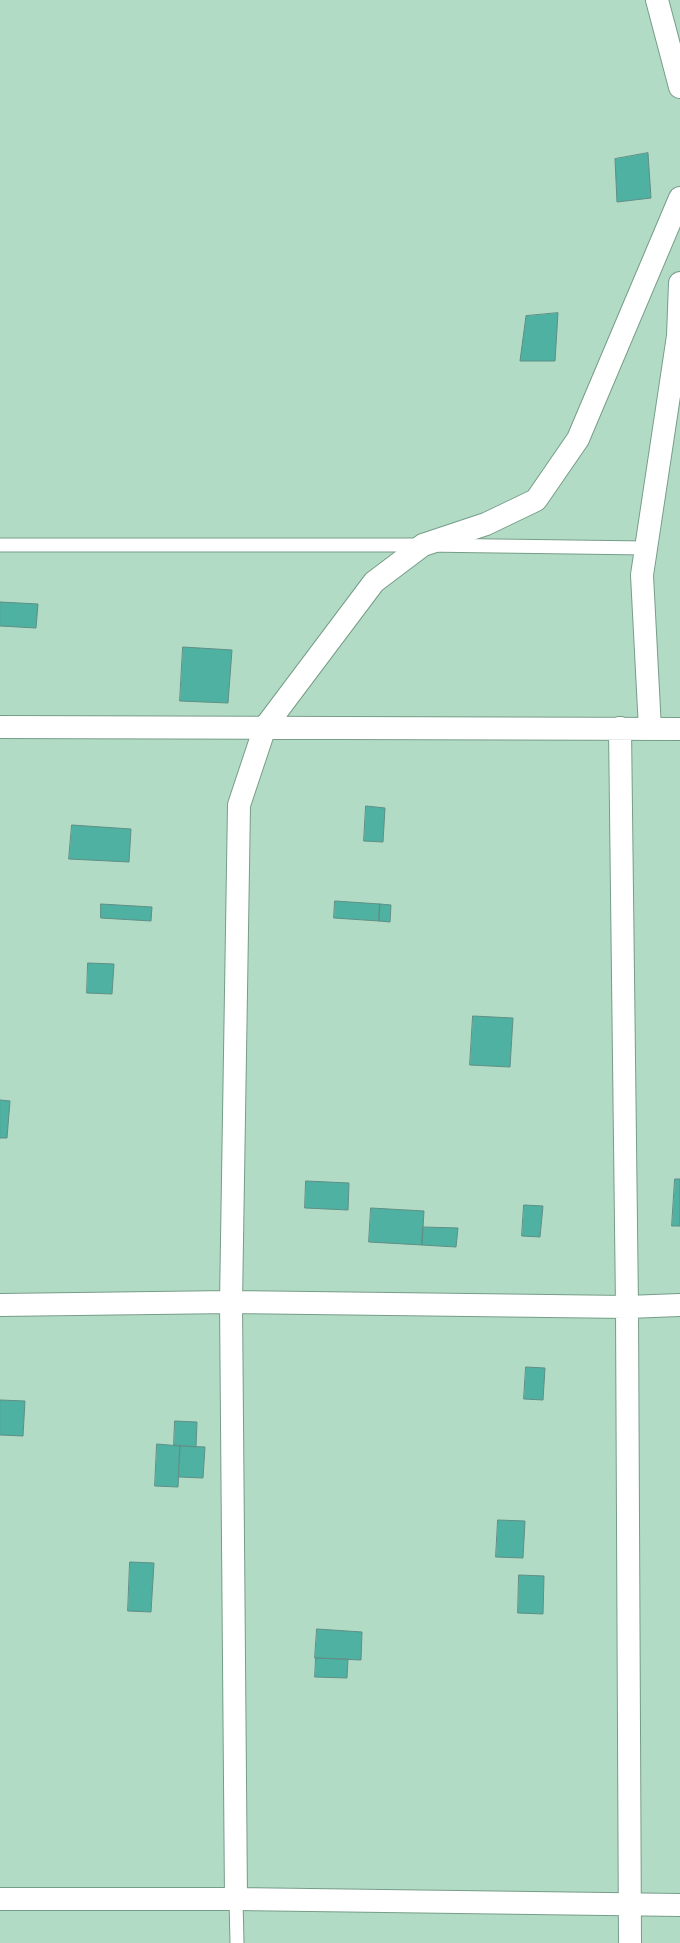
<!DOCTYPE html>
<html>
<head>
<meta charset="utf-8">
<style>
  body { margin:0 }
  canvas { display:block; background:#b2dbc5 }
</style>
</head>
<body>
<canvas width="680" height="1943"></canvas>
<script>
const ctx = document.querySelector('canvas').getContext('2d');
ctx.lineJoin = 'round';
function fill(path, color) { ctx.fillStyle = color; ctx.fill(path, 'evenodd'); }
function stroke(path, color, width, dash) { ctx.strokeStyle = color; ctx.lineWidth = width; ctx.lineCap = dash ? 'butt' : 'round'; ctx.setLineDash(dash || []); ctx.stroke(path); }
const building = new Path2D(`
  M648,153L651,198L617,202L615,159Z
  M558,313L555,361H520L526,316Z
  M0,602L38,604L36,628L0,626Z
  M183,647L232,650L228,703L180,701Z
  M366,806L385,808L383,842L364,841Z
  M72,825L131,829L129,862L69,859Z
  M335,901L380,904L379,921L334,918Z
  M101,904L152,907L151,921L101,918Z
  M380,904L391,905L390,922L379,921Z
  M88,963L114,964L112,994L87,993Z
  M473,1016L513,1018L510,1067L470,1065Z
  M0,1100L10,1101L7,1138H0Z
  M675,1179H680V1226H672Z
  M306,1181L349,1183L348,1210L305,1208Z
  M524,1205L543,1206L540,1237L522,1236Z
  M371,1208L424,1211L422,1245L369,1242Z
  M423,1227L458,1228L456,1247L422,1245Z
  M526,1367L545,1368L543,1400L524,1399Z
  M0,1400L25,1401L23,1436L0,1435Z
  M175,1421L197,1422L196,1447L174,1445Z
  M157,1444L180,1446L178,1487L155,1486Z
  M180,1446L205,1447L203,1478L179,1477Z
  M498,1520L525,1521L523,1558L496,1557Z
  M130,1562L154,1563L151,1612L128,1611Z
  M519,1575L544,1576L543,1614L518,1613Z
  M317,1629L362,1632L361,1660L315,1658Z
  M316,1658L348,1659L347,1678L315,1677Z`);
const service = new Path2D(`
  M0,545H423L646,548
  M236,1899L237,1943`);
const minor = new Path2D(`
  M657,0L680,87
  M0,727L680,729
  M620,728L627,1307L630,1943
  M650,729L642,575L678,336L680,283
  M0,1305L231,1302L627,1307L680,1305
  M0,1899H236L680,1905
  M236,1899L231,1302L239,805L265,727L374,582L423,545L486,524L536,500L578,439L680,198`);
fill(building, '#4fb1a1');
stroke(building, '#5f8f86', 1);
stroke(service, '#769d88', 15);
stroke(minor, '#769d88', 24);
stroke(service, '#fff', 13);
stroke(minor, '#fff', 22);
</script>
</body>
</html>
